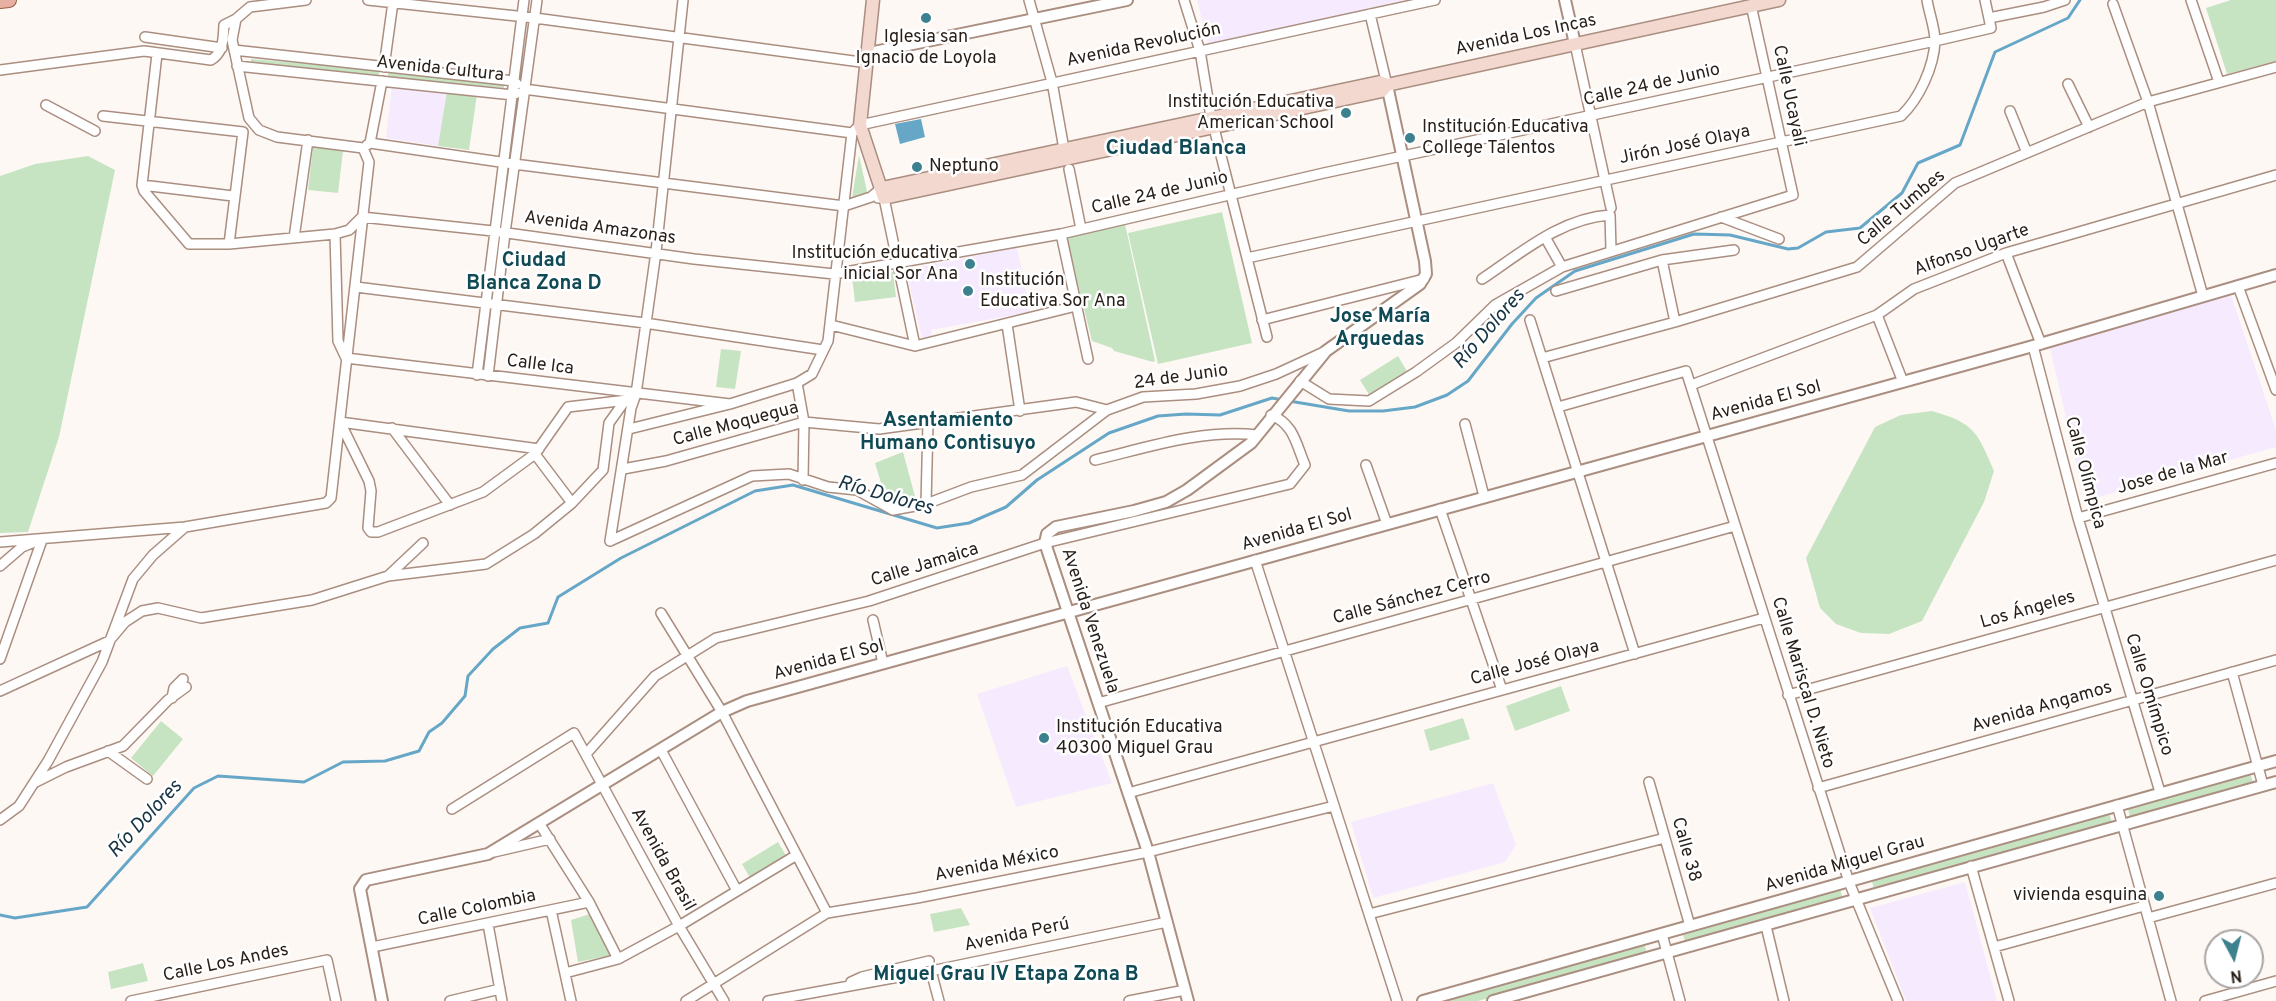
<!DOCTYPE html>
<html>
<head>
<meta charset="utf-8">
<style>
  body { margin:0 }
  #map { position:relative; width:2276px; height:1001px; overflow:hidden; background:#fef8f5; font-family:Overpass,sans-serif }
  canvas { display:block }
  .north { position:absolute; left:2204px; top:929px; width:60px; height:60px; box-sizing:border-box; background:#fff; border:2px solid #a9a5a3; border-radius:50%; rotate:173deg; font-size:16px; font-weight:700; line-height:24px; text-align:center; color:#281e18 }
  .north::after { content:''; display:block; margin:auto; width:21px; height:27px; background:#3d818f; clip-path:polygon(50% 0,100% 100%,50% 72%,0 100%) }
</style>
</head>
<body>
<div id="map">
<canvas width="2276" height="1001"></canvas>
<div class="north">N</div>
</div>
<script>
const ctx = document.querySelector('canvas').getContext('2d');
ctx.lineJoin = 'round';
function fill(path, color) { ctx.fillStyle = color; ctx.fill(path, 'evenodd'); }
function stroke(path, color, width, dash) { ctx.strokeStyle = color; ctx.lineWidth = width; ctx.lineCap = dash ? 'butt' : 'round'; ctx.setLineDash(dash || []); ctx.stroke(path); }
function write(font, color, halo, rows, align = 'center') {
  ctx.font = font + ' Overpass,sans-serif'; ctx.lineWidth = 5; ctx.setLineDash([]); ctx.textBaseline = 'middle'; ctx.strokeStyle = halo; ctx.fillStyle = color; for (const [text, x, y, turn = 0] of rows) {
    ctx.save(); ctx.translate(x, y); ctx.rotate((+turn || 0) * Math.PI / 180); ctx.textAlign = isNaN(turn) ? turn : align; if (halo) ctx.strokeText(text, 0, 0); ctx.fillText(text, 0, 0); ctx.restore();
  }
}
const education = new Path2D(`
  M1197,0H1405L1208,44Z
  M392,86L447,91L438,146L386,138Z
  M1017,247L1030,312L931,330L932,336L922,338L906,270Z
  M2231,295L2276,430V447L2085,501L2050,348Z
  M1067,666L1112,783L1016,807L977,694Z
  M1493,783L1516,845L1505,862L1373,898L1351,822Z
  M1965,882L1997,1001H1906L1870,908Z`);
const green = new Path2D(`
  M2231,0H2276V61L2227,74L2206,8Z
  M251,59L379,70V76L251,63Z
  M388,71L504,85V88L388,77Z
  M447,91L477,94L469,150L438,146Z
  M313,147L343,151L338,193L308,190Z
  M859,155L868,196L852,197Z
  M88,156L115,170L59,437L28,532L0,533V176L35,164Z
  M1222,212L1252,343L1158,364L1128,233Z
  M1125,224L1155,361L1153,362L1114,351L1112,348L1092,341L1066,236Z
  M893,272L896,297L855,302L852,277Z
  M721,349L741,351L735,389L716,387Z
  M1398,356L1408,373L1370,396L1360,380Z
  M1932,411C1974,423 1977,431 1994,471L1984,502L1922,621L1889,634L1861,633L1836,624L1820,608L1806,558L1875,427L1901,415Z
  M903,452L916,500L892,508L888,506L875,463Z
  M1561,686L1570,711L1515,731L1506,706Z
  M1463,718L1470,739L1430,751L1424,730Z
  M161,721L183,739L153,776L131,758Z
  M2250,773L2253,782L2130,817L2128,809Z
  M2109,813L2112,822L1874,890L1872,881Z
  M778,842L788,859L752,881L742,864Z
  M1840,889L1843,899L1686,945L1683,935Z
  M961,908L970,925L934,932L930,914Z
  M590,914L612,955L578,962L571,920Z
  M1644,943L1647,954L1478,1001H1439Z
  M143,963L148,981L111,989L108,972Z`);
const water = new Path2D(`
  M921,119L925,137L900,144L895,124Z`);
const stream = new Path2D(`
  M1289,401L1349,411H1383L1415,407L1447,395L1468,381L1512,324L1536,298L1575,271L1694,234L1730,235L1788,249L1798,248L1826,232L1860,228L1902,193L1918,163L1960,145L1995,52L2068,18L2080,0
  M0,915L15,918L87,907L194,788L218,776L304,782L343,762L385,761L419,751L429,732L442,723L465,696L468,676L493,649L520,628L548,623L558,597L621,558L755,491L793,485L937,528L969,523L1006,507L1037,480L1109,433L1158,416L1186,414L1220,415L1272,398L1283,400`);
const minor = new Path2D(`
  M306,0L250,7L236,19L232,40L249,118L259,130L277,137L363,148
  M368,0L535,18L868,63
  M1029,0L1052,82L1064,149
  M1184,0L1200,51L1211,117
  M2191,0L2219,82
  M2113,4L2148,102L2203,296
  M1370,14L1387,85
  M1989,18L2044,7L2065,0
  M145,37L222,48
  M1575,44L1611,208
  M234,50L514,81L517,84
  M157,54L142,185L144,191L189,244H229L335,234
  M237,66L513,95L517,93
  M384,67L393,2
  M0,70L144,51L211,60C224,52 223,39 224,25L236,19
  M2068,84L2089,127
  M524,89L852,133
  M46,105L95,131
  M2010,111L2027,153
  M103,116L243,132L229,244
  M1214,128L1267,337
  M370,143L514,164L844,206L871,197L882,188
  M367,145L370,143L382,81
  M1069,169L1081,229
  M142,185L233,196
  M878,198H884L915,346
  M1721,217L1779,239
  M1061,234L1088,359
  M1545,237L1562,267
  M294,238L308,140
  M2006,253L2041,344
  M1247,258L1901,116C1919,99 1934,67 1935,41C1935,28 1929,13 1927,0
  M1662,260L1675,322
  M1482,279C1521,253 1561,218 1610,215L1611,250
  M2238,286L2276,390
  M356,287L645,323L823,350
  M1556,291L1662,260L1734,250
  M1877,315L1903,382
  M1262,320L1424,279
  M1530,320L1635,654
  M1007,324L1020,411
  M831,325L915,346L1076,306
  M2033,346L2078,518L2160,792
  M1542,358L1675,322L1857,267L1955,183L2148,102L2276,67
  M477,375L524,0
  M488,376L505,233L537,0
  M1300,381L1329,399L1369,401L1416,372L1456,343L1495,305L1562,267L1793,195L1751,5
  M797,383L804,422L803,480
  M1691,385L1877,315L1914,289L2006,253L2276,175
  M730,404L346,358L338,341L335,234L349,230L362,217L493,231L694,259L834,274L1061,234L1324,173L1935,41L1991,28L1985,0
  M1558,407L1686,371L1849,882L1898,1001
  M340,422L369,481L371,491L368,528L371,532H378L483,492L535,454L568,407L627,400
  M340,422L539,449
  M1465,424L1484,496
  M392,428L450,505
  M629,429L730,404L797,383L812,374L828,341L852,133L860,125L1435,0
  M535,454L572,503
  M1095,460C1149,447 1202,429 1257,435
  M1366,465L1387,524
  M623,469L666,461L804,422L879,429L1076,402L1107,410
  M926,504L928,423
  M1440,509L1502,690
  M2078,518L2276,463
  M610,541L752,476L789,474L828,487L857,490L893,510L926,504L971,487L1022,475L1107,410L1143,397L1196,394L1240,386L1276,374L1326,351
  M610,541L631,408L636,394L656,252L683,0
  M0,542L185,527L326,503L331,498L369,162L363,148
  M1255,560L1397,1001
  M0,566L22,547L32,543
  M388,576L423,543
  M661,613L722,712L827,913
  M873,620L883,663
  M0,659L42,540
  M2232,672L2263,785
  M0,691L109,641L125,622L142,611L158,608L201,618L312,600L388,576L486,564L534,534L572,503L603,470L609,423L624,402
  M1788,695L2276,560
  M172,698L174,688L183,679
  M1098,703L1735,526
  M661,750L736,889
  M108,751L147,779
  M586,754L655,676L716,638L869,601L1045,543L1290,484L1305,465C1296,444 1294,424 1271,415
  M36,782L66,767L123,746L168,700L186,687
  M1649,782L1690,926
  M1818,788L2276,660
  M1128,793L1764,618
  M2117,805L2171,1001
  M452,809L574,733L679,926L724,1001
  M0,820L19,806L48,761L102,662L133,579L153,555L185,527
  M539,823L589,902L618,959
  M494,852L550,839
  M1971,866L2009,1001
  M551,910L571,1001
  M1369,914L1665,838
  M2148,918L2276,883
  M488,924L502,1001
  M1766,926L1784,1001
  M1662,934L1680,1001
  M372,947L589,902
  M1994,947L2144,906
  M931,971L939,1001
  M565,973L618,959L679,926L795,856
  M851,982L862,977L929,961
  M131,1001L327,960L336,1001
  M450,1001L500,989
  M686,1001L827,913L917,898L1148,852L1334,806
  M768,1001L931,971L1167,922
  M1129,1001L1185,990
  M2205,1001L2276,981`);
const tertiary = new Path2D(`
  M1565,0L1575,44
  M869,53L1127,0
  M382,1001L360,889L366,880L488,854L722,712L747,701L2033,346L2276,275
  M1188,1001L1148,852L1045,543L1047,534L1056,527L1134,511L1166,502L1187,490L1251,443L1326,351L1420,284L1426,274L1425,261L1387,85
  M1423,1001L2276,761
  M1493,1001L2276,782`);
const secondary = new Path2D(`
  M873,0L860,125L884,198L1382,91L1387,85
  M882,188L1380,82L1387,85L1779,0`);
const primary = new Path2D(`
  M0,1L9,0`);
const markers = [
  [926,18,6,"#3d818f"],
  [1346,113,6,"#3d818f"],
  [1410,138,6,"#3d818f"],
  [917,167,6,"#3d818f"],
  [970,264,6,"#3d818f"],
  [968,291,6,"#3d818f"],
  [1044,738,6,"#3d818f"],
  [2159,896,6,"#3d818f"]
];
const streetNames = [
  ["Avenida Los Incas",1526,36,-12],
  ["Avenida Revolución",1144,46,-12],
  ["Avenida Cultura",440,70,6],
  ["Calle 24 de Junio",1652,86,-13],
  ["Calle Ucayali",1788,96,78],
  ["Jirón José Olaya",1685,146,-12],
  ["Calle 24 de Junio",1160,194,-13],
  ["Calle Tumbes",1902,209,-40],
  ["Avenida Amazonas",600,229,8],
  ["Alfonso Ugarte",1972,251,-20],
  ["Calle Ica",540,366,7],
  ["24 de Junio",1181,378,-8],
  ["Avenida El Sol",1766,402,-15],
  ["Calle Moquegua",736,425,-15],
  ["Calle Olímpica",2084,473,75],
  ["Jose de la Mar",2173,474,-16],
  ["Avenida El Sol",1297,531,-16],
  ["Calle Jamaica",925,566,-17],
  ["Calle Sánchez Cerro",1412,599,-15],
  ["Los Ángeles",2028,611,-16],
  ["Avenida Venezuela",1089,621,72],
  ["Avenida El Sol",829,661,-15],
  ["Calle José Olaya",1535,664,-15],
  ["Calle Mariscal D. Nieto",1802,683,73],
  ["Calle Omímpico",2148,695,73],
  ["Avenida Angamos",2042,708,-16],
  ["Calle 38",1685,850,74],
  ["Avenida Brasil",662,860,61],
  ["Avenida México",997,865,-11],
  ["Avenida Miguel Grau",1845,865,-16],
  ["Calle Colombia",477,909,-12],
  ["Avenida Perú",1017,936,-12],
  ["Calle Los Andes",226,964,-12]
];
const poiNames = [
  ["Iglesia san",926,38,"center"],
  ["Ignacio de Loyola",926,59,"center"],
  ["Institución Educativa",1334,103,"right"],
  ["American School",1334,124,"right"],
  ["Institución Educativa",1422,128],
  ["College Talentos",1422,149],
  ["Neptuno",929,167],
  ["Institución educativa",958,254,"right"],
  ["inicial Sor Ana",958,275,"right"],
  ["Institución",980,281],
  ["Educativa Sor Ana",980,302],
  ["Institución Educativa",1056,728],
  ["40300 Miguel Grau",1056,749],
  ["vivienda esquina",2147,896,"right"]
];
const neighbourhoodNames = [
  ["Ciudad",534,262],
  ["Blanca Zona D",534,285],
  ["Jose María",1380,318],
  ["Arguedas",1380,341],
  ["Asentamiento",948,422],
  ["Humano Contisuyo",948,445],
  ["Miguel Grau IV Etapa Zona B",1006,976]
];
const waterNames = [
  ["Río Dolores",1490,330,-49],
  ["Río Dolores",885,497,16],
  ["Río Dolores",146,820,-47]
];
const quarterNames = [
  ["Ciudad Blanca",1176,150]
];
fill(education, '#f6eaff');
fill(green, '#c7e4c2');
fill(water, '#66a7c8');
stroke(stream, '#66a7c8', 3);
stroke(minor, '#aa8e80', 12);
stroke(tertiary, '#aa8e80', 14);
stroke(secondary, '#aa8e80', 15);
stroke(primary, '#9a5b49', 16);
stroke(minor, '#fff', 9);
stroke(tertiary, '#fff', 10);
stroke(secondary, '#f3d8d0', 12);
stroke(primary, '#e7b0a2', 14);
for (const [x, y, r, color] of markers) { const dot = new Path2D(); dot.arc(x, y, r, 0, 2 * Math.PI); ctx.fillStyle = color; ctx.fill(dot); stroke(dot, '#fff', 2); }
write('18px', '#281e18', '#fff', streetNames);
write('18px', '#281e18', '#fff', poiNames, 'left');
write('bold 20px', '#0f4a55', '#fff', neighbourhoodNames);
write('italic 20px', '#153342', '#fff', waterNames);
write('bold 21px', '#0f4a55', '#fff', quarterNames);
</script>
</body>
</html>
